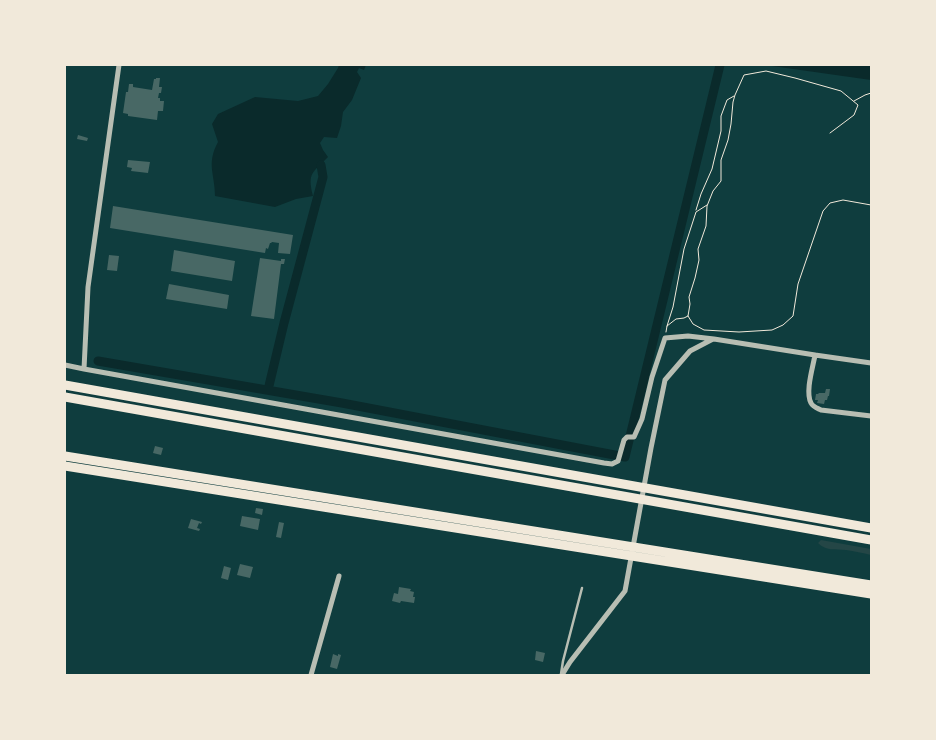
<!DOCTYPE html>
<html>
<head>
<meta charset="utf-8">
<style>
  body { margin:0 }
  #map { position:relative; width:936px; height:740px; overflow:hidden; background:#0f3d3e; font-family:Helvetica,sans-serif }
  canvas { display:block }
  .frame { position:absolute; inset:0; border:66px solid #f1e9da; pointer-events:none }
</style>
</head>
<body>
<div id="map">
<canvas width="936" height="740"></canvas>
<div class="frame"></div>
</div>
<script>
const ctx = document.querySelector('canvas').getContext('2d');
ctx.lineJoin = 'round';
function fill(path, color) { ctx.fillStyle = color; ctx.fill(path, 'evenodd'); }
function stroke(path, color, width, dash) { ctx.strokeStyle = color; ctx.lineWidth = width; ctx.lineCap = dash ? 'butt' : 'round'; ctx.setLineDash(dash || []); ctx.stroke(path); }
const green = new Path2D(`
  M821,540L871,549V555C863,553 854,551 846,550C836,549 825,551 818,543Z`);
const water = new Path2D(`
  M339,65H366L364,70L359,68L357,72L361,78L352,100L343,112L341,126L337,138L324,137L320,143L323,150L328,157C313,173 307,172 313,196L296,199L275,207L215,196C215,174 206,164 218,142L212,124L218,114L255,97L298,101L318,96L328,84L338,68Z
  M765,65H871V80Z`);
const canal = new Path2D(`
  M98,361L342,403L625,457L720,65
  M268,390L284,323L323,177L321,165`);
const building = new Path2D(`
  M156,78H160L159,87H162L161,93H159L158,98H160V101H164L163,111H158L157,120L128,116V114L123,113L126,92H128L129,84H133V87L152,90L154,79H156Z
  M78,135L88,138L87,141L77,139Z
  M128,160L150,162L148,173L131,171L132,168L127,167Z
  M113,206L293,235L290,254L278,253L279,243L272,242L271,243H270L268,249L266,248L265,253L110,228Z
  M174,250L235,261L232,281L171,271Z
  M109,255L119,256L117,271L107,270Z
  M260,258L281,261V259H285L284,264H281L274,319L251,316Z
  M169,284L229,295L227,309L166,299Z
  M826,389H830L829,396H828L827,400H825L824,404L817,403L818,400H815L816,394H818L819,393H825Z
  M155,446L163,448L161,455L153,453Z
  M256,508L263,509L262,515L255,513Z
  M242,516L260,519L258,530L240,526Z
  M191,519L202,522L201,524L199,523L197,528L200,529L199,531L188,528Z
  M279,522L284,523L281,538L276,537Z
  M240,564L253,567L250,578L237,575Z
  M224,566L231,568L228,580L221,578Z
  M399,587L411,589L410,591L414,592L413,597H415L414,603L401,601L400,603L392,601L394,593L398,594Z
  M536,651L545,653L543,662L535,660Z
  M333,654L338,656V654L341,655L337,669L330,667Z`);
const path = new Path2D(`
  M854,101L865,95L871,93
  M696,210L701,194L712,169L721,131V116L727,100L734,96
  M688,316L693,324L704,330L739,332L772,330L783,325L793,316L798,284L823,211L830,203L843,200L871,205
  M667,326L673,307L684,249L696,212L707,205
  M666,332L667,326L676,319L684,318L688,316L690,304L689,297L695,278L699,260L698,249L706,226L707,206L713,191L721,181V160L728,140L731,124L733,102L735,95L744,75L766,71L795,78L841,91L858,105L854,115L830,133`);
const service = new Path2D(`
  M561,674L563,661L582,588`);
const minor = new Path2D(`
  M815,355L871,363
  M65,365L84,369L88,287L119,65
  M84,369L604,463L612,464L618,461L624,440L627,437H634L642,419L652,377L665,338L688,336L714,339L815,355C813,367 805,392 811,403C813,407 817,408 821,410L871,416
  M311,675L339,576
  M562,675L570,662L625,591L651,448L665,380L690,351L713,339`);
const trunk = new Path2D(`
  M65,456L871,585
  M65,466L871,594`);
const motorway = new Path2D(`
  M65,385L871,528
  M65,397L871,540`);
fill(green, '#244646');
fill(water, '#0a2a2b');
stroke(canal, '#0a2a2b', 9);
fill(building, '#486865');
stroke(path, '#f1e9da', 1);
stroke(service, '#b8beb3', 2.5);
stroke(minor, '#b8beb3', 5);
stroke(trunk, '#f1e9da', 9);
stroke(motorway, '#f1e9da', 9);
</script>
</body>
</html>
